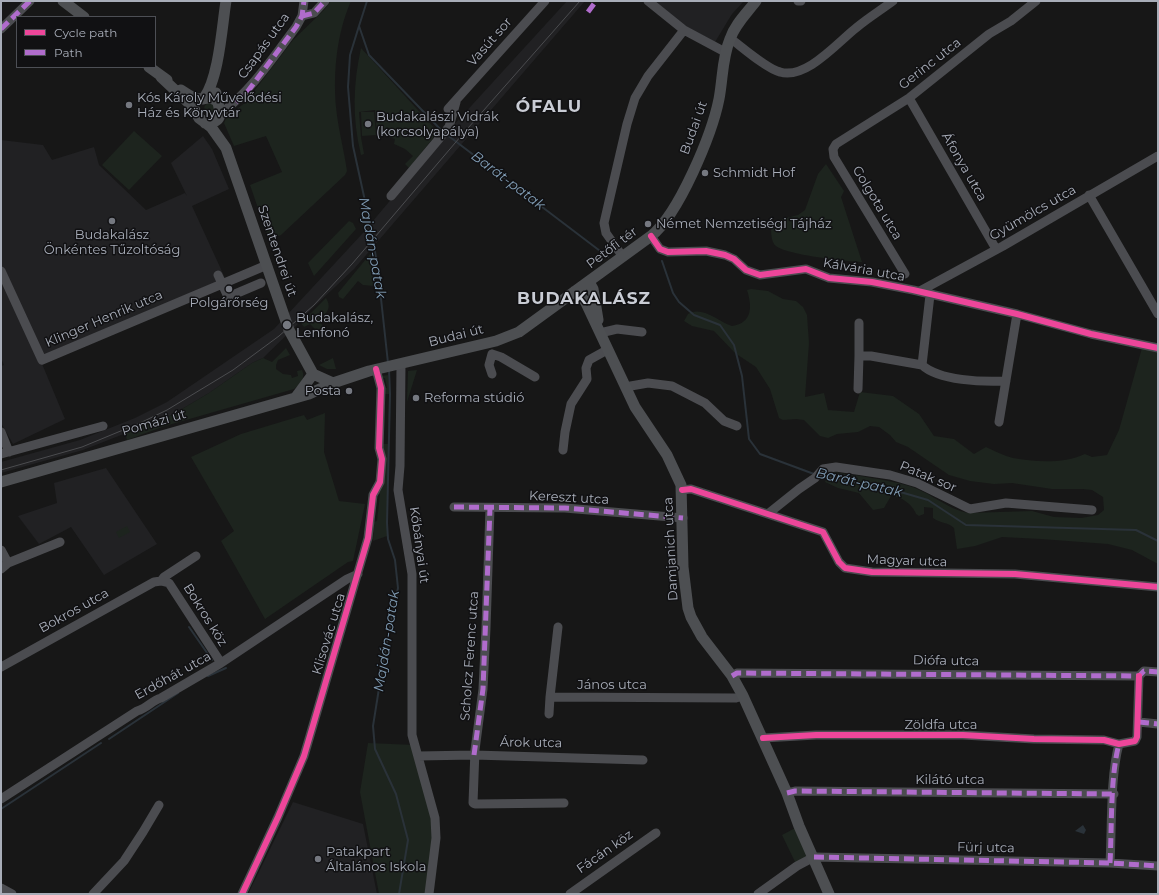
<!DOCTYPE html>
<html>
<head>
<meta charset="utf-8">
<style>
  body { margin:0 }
  #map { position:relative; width:1159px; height:895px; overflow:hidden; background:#171717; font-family:Montserrat,sans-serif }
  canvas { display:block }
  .frame { position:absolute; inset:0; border:2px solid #a8adb8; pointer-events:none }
  .legend { position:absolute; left:16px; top:16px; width:140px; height:52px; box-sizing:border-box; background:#111113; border:1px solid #4d4f55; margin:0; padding:5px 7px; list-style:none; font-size:12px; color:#a8adb8 }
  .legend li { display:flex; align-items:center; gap:8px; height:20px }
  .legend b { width:20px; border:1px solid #4d4f55 }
</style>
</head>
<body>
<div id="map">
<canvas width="1159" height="895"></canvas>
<div class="frame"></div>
<ul class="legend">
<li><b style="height:5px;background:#ed469a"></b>Cycle path</li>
<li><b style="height:5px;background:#b06ccc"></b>Path</li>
</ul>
</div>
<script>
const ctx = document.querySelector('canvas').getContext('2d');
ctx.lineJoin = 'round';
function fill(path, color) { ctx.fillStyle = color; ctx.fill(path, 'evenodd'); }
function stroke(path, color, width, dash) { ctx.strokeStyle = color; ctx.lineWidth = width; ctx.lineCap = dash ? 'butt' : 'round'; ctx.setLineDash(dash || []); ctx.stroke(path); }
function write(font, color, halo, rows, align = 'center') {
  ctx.font = font + ' Montserrat,sans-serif'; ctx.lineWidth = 3; ctx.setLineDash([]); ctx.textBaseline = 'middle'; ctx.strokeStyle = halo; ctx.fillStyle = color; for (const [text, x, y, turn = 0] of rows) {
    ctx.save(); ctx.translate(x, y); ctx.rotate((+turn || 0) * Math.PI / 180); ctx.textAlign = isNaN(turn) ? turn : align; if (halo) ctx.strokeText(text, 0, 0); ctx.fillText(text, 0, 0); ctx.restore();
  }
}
const built = new Path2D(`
  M567,1H585L354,269L300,320L298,324L263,358L252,363L209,393L172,415L83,450L1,473V462L80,440L135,418L167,402L274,329L362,234L451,128Z
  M654,1H744L732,14L715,42L680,23Z
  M203,136L212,149L229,189L192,206L225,278L40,359L65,419L13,444L1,423V366L4,365L1,358V140L43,145L52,160L94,147L99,165L146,210L185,193L187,196L171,163Z
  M106,468L157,544L104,575L71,527L39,544L18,516L57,503L54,483Z
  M293,802L363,824L377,894H248Z`);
const green = new Path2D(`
  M331,1H351C337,33 333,71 336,107C338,128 344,150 347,171L345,175L281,235L269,240L250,185L282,172L266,136L234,146L224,123L227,116L245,103L293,40L324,10Z
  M361,48L438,132L409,168L405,164L413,156L405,149L394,144L395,139L377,133L375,110L359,112L361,137L364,154L361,155C352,118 353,84 361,48Z
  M204 109a6 6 0 1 1 12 0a6 6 0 1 1-12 0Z
  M361,112H374L376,135L362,136Z
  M134,131L162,156L129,190L102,165Z
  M826,164L844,191L841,197L862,262C847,261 781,255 774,244C771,239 771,231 771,225L775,221L798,215L805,210L818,174Z
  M349,221L353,223L356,229L314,276L308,263Z
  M371,253L374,286L363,285L358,281L343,299L339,297L338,293Z
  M751,289L768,291L783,299L796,301L803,307L807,315L809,343L805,397L824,393L828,410L854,412L860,392L893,396L919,414L934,436L954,439L974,454L986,447C995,451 1004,456 1013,458C1035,462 1063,464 1085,454L1092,457L1107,455L1119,430L1142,348L1158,351V564L1132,550L1108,544L1041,539L1002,537L975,546L957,549L954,528C948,522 939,523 933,518V508L924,507V514L919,516L916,514C913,505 901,496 891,496L884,508L873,510L859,493L838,488L825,482L828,475L834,472C858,476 885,479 909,486C930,492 947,509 968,513L1032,511L1054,517L1081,518L1098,515L1104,510L1103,497L1092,490L1083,489H1052L1012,483L994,484L970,481L949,475L908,447L896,442L890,435L879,427L870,426L858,432L837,434L828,438L820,436L804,420L796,419L783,420L779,418L770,389L756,367L735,353L714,331L692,326L684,321L688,314C702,305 719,322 732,326C753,323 752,306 747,290Z
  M326,298C332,308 327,312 320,320L325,333L321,335L310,324L304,327L301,323Z
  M286,348L290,355L278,360L276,365V369L283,374L291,375L292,378L298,376L297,371L302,370C306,378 300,385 294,389L165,426L127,440L125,433L172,415L209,393L252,363L263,358L272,362Z
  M333,358L336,369H327L319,365Z
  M417,370L407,402L408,371Z
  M388,375L390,394L387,536L373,541L374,522L377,521L380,494H377L382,444H388L389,394H384V388H387L385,378H382V376Z
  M325,413L324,452L339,501L365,504L353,561L348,562L265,619L221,541L234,531L191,457L241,434L304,415L307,420Z
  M127,526L130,532L119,538L116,532Z
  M368,743L415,745L435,818L429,894H379L360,792Z
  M799,826L814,857L797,866L782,835Z`);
const water = new Path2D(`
  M1083,825L1086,830L1084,834L1075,831Z`);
const stream = new Path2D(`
  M367,1L359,26L369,55L443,132
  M359,26L350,55L348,87L353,146L372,233L378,271L388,363
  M446,134L608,257
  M662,261L673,293L679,302L694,315L720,325L734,345L742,376L749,439L760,454L814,474
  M389,370L390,394L387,523L388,539L395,560L398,588L384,657L373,726L375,749L396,794L408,840L399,894
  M820,476L890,489L928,500L966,525L1136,530L1158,541
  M189,627L212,660
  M208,676L226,668
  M109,739L178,693
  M1,809L101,743`);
const minor = new Path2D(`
  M648,1L684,30L725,52
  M798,1H801
  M302,16L314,13L325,1
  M1,29L30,1
  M730,38C742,47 767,69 780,72C806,80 838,42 856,28C868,18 881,10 893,1
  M909,98L996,249
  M448,109L545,1
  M220,114C252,90 272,59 296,27L302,16L304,1
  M1089,195L1158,314
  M391,196L449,127L456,102
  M651,236L660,249L668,252L706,251L725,255L734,259L746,270L760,275L806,269L829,278L872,282L913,290L1017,314L1091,334L1158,348
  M623,257L606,233L604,223L627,124L635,98L648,76L684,30
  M1,271L42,360L267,265
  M905,274L834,157L833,149L836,144L909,98L989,34L1011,21L1036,1
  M218,275L228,297L261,283
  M920,291L1003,246L1158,156
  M859,323V356
  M600,333L617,329L642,332
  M492,354L501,357L535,377
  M492,354L489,365L492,374
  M401,364L400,466L398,490L412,574V735L435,818L436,838L429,894
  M922,365L930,295
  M625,387L648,383L672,386L705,403L724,421L737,426
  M858,389L859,356H871L922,365C939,381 983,382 1006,381
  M999,422L1017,314
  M1,432L9,452
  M563,450L565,432L571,404L587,379L586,368L589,360L607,350
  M1,454L103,426
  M682,490L691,489L823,532L839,562L845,568L872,572L1015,574L1158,587
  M454,507L565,508L683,518
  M490,508L486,628L483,689L475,750L473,803L475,804L564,803
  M769,513L799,489L815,478L823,469L836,467L890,475L917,483L970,509L1006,503L1092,510
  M1,550L8,563
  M1,569L8,563L60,542
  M161,581L164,577L196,556
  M558,627L550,697L736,698L743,696
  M1,667L154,582L161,581L169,583L221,663
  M732,676L737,673L1139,676L1144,671L1158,672
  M549,714L550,697
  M1139,722L1158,724
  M763,738L816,735H963L1034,739L1104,740L1119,744L1135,741L1137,737L1139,676
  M418,756L474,755L643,760
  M787,793L795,791L1114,794
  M1,799L137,711C148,708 151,701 161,698L221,663L347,579L358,574
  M1110,863C1112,828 1110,777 1119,744
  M1,888L12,894
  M93,894L124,861L143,832L159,805
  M242,894L278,817L304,756L368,538L373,495L380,482L382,459L379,448L381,388L376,369
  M570,894L656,833
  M758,894L797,866L814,857L1110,863L1158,866`);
const major = new Path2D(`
  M63,1L84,17
  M149,67L167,80
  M161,77L193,107L199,118L211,127L226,148L289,330L313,374L333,383
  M181,90C187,94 194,100 202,99C208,98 211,97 217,101
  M204,98C219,78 222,26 226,1
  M205,123C229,123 217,106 216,93
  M589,282L593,289L598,320
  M575,291L585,301L635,407L667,455L681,485L683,567L688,608L691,617L702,637L732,676L743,696L787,793L799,826L829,894
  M296,397L313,374
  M1,482L309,394L333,383L369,371L496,341L519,332L651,236C679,214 712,134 719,99C723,78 722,58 730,39C735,24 747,13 756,1`);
const tram = new Path2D(`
  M1,470L82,447L140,423L167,410L233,370L279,336L314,305L352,264L461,136L580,1`);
const quiet = new Path2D(`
  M588,12L596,1
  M302,16L314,13L325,1
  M1,29L30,1
  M236,102L248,91L296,27L302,16L304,1
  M454,507L565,508L683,518
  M732,676L737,673L1139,676L1144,671L1158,672
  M1139,722L1158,724
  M474,755L483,689L490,508
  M787,793L795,791L1114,794
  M814,857L1110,863L1158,866
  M1110,863C1112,828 1110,777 1119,744`);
const cycleway = new Path2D(`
  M651,236L660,249L668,252L706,251L725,255L734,259L746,270L760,275L806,269L829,278L872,282L913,290L1017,314L1091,334L1158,348
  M682,490L691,489L823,532L839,562L845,568L872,572L1015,574L1158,587
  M763,738L816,735H963L1034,739L1104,740L1119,744L1135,741L1137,737L1139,676
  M242,894L278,817L304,756L368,538L373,495L380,482L382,459L379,448L381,388L376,369`);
const markers = [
  [129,105,4,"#757880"],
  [368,124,4,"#757880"],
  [705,173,4,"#757880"],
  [112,221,4,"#757880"],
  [648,224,4,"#757880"],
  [229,289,4,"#757880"],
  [287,325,5,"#757880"],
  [349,391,4,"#757880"],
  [416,398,4,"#757880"],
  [318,859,4,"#757880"]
];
const streetNames = [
  ["Vasút sor",490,42,-49],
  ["Csapás utca",264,46,-54],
  ["Gerinc utca",930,64,-38],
  ["Budai út",694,128,-70],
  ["Áfonya utca",964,167,60],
  ["Golgota utca",877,203,59],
  ["Gyümölcs utca",1033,213,-30],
  ["Petőfi tér",612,248,-37],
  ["Szentendrei út",277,251,71],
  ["Kálvária utca",864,270,10],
  ["Klinger Henrik utca",104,319,-23],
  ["Budai út",456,336,-14],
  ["Pomázi út",154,423,-16],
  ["Patak sor",928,477,23],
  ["Kereszt utca",569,498,3],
  ["Kőbányai út",419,545,82],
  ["Damjanich utca",671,549,-93],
  ["Magyar utca",907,561,2],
  ["Bokros utca",74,611,-29],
  ["Bokros köz",205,615,58],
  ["Klisovác utca",329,634,-73],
  ["Scholcz Ferenc utca",470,656,-86],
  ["Diófa utca",946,661,1],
  ["Erdőhát utca",173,676,-29],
  ["János utca",612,685],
  ["Zöldfa utca",941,725],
  ["Árok utca",531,743,1],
  ["Kilátó utca",950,780],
  ["Fürj utca",986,848,1],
  ["Fácán köz",605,852,-35]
];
const poiNames = [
  ["Kós Károly Művelődési",137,98],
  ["Ház és Könyvtár",137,113],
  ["Budakalászi Vidrák",376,117],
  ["(korcsolyapálya)",376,132],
  ["Schmidt Hof",713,173],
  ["Német Nemzetiségi Tájház",656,224],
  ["Budakalász",112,235,"center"],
  ["Önkéntes Tűzoltóság",112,250,"center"],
  ["Polgárőrség",229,303,"center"],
  ["Budakalász,",296,318],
  ["Lenfonó",296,333],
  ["Posta",341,391,"right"],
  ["Reforma stúdió",424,398],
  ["Patakpart",326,852],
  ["Általános Iskola",326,867]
];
const waterNames = [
  ["Barát-patak",508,181,37],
  ["Majdán-patak",372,248,80],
  ["Barát-patak",859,483,13],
  ["Majdán-patak",387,641,-81]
];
const districtNames = [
  ["ÓFALU",549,107],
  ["BUDAKALÁSZ",584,299]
];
fill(built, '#212123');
fill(green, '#1d241e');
fill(water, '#2a3239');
stroke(stream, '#2a3239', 2);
stroke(minor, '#4b4c50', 9);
stroke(major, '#4d4f52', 11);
stroke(tram, '#4b4c4f', 1);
stroke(quiet, '#b06ccc', 5, [10, 5]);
stroke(cycleway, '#ed469a', 6);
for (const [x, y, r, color] of markers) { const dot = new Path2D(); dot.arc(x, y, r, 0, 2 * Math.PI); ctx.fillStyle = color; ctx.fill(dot); stroke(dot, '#111113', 1.5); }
write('13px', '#a8adb8', '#111113', streetNames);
write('13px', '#a8adb8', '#111113', poiNames, 'left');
write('italic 14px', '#7f9bb3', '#111113', waterNames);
ctx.letterSpacing = '1px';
write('bold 17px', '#c9ccd4', '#111113', districtNames);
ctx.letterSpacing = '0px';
</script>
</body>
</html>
